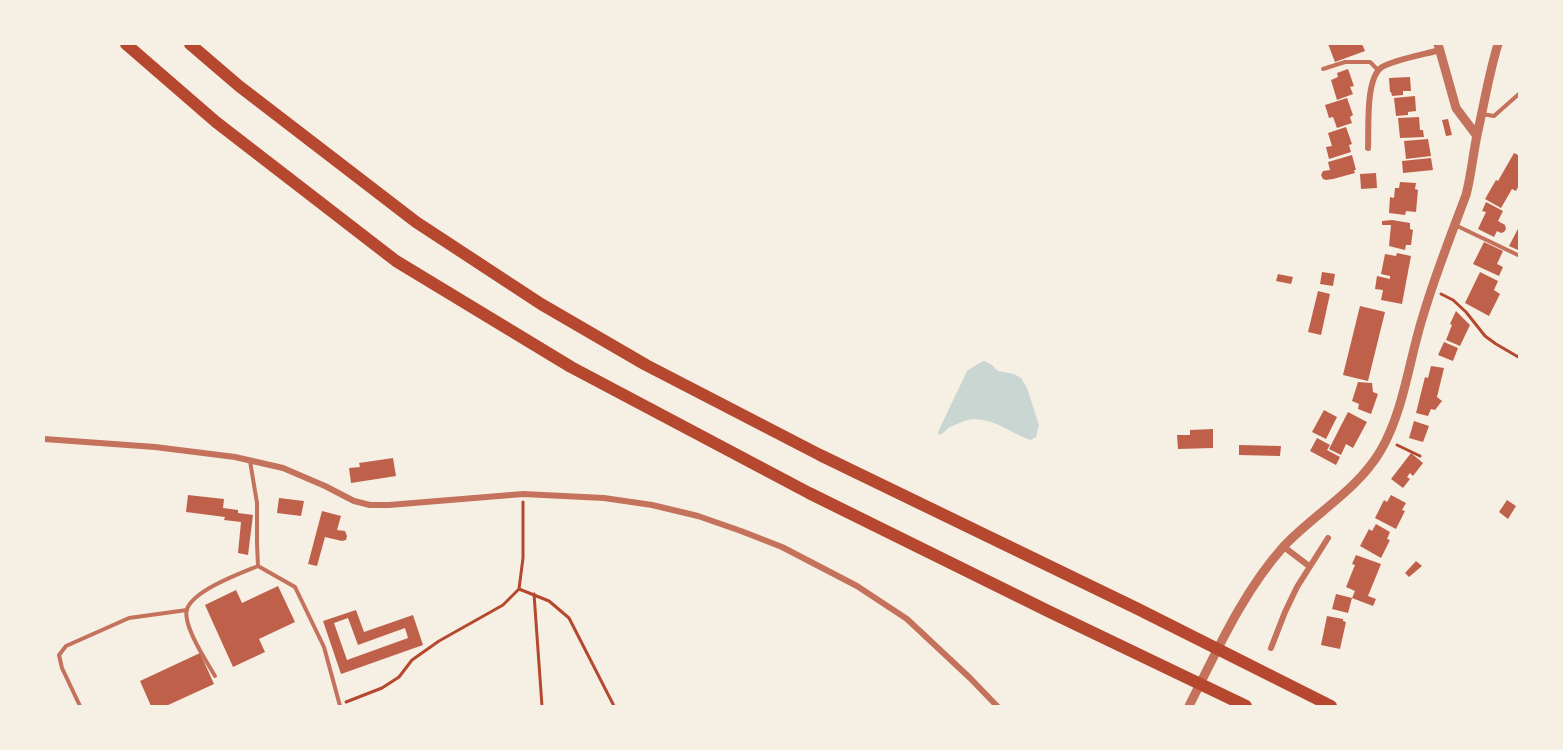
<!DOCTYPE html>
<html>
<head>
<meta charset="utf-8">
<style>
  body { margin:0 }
  #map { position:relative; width:1563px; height:750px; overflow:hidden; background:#f6efe4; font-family:"Sofia Sans Condensed",sans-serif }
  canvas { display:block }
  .frame { position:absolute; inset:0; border:45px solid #f6efe4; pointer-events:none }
</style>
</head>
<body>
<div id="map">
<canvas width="1563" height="750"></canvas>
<div class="frame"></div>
</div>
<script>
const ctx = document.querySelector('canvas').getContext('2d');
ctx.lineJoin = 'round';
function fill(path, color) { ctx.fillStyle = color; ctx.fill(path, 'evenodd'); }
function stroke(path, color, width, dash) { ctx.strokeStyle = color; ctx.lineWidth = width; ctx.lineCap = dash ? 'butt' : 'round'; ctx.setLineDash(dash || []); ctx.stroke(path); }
const water = new Path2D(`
  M984,361L992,365L998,371L1014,374L1021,378L1027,388L1039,425L1036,437L1031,440C1009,433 989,413 964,421C960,423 954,425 950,427C946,430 944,433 939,435L938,432L967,371L976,365Z`);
const building = new Path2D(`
  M1328,44H1362L1365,51L1335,62Z
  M1348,69L1354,86L1350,87L1353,94L1337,100L1331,80L1338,77L1337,73Z
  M1410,77L1411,91H1403V95L1392,96L1391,92H1390L1389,78Z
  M1415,96L1416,111L1408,112V115L1396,116L1394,98Z
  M1347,98L1353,115L1350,117L1352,123L1337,128L1333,117L1329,118L1325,105Z
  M1419,117L1420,130H1423L1424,137L1400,138L1398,118Z
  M1448,119L1452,135L1446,136L1442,120Z
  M1346,127L1352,144L1349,145L1351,152L1329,159L1326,147L1332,146L1328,133Z
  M1428,139L1431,156L1406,159L1404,141Z
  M1520,151V188L1518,187L1516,191L1512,189L1501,208L1485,199L1496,180L1498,181L1514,153L1518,155Z
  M1352,155L1356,170H1354L1355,173L1333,179L1326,180L1323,179L1321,175L1323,171L1330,170L1328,162Z
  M1431,158L1433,170L1403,173L1402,161Z
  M1376,173L1377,188L1361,189L1360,174Z
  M1400,182L1416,183L1415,189L1418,190L1416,212L1406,211L1405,215L1389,213L1390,197L1394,198L1395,188H1399Z
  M1486,202L1503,211L1498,221L1505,225L1506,229L1504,232L1501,233L1497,231L1494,237L1478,229L1486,212L1482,211Z
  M1392,220L1410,223V229L1413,230L1411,245H1406L1405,250L1389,246L1391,225H1382V221Z
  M1520,225V246L1518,250L1509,246Z
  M1484,242L1503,251L1497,264L1503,267L1499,276L1473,264Z
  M1397,253L1411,256L1402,304L1381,300L1383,290L1375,289L1377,276L1390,279V276L1381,274L1385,254L1396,256Z
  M1322,272L1335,274L1333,286L1320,284Z
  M1480,272L1498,281L1494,290L1500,294L1489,316L1465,303Z
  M1278,274L1293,277L1291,284L1276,281Z
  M1318,291L1330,294L1321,335L1308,332Z
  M1360,306L1385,312L1368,381L1343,375Z
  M1456,311L1470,325L1460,346L1446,340L1452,325L1450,324Z
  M1444,342L1458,348L1453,361L1438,355Z
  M1431,366L1444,368L1437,397L1442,401L1435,410L1431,409L1428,416L1416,413L1425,377L1428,378Z
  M1358,382L1372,383L1373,392L1378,394L1371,414L1358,409L1359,404L1352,401Z
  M1324,410L1337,417L1326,439L1312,432Z
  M1348,412L1367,422L1353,448L1346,444L1341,455L1329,449Z
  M1414,421L1429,426L1423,442L1409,438Z
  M1213,429V448L1178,449L1177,435H1190V430Z
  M1317,438L1330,445L1327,450L1340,457L1336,465L1310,451Z
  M1239,445L1281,446L1280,456L1239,455Z
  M1411,453L1423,463L1413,476L1410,473L1407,477L1410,479L1403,488L1391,479Z
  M393,458L396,476L351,483L349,468L360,467L359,463Z
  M188,495L224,499L223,508L238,510V513L253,515L248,555L238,553L241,522L224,520L225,517L186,512Z
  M1391,495L1406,503L1402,510L1405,511L1396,529L1375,518L1384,500L1387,502Z
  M279,498L304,501L301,516L277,513Z
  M1507,500L1516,506L1508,519L1499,512Z
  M322,511L341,516L337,530L345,531L347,536L346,540L342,541L325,537L317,566L308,564Z
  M1376,524L1390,532L1387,539L1390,540L1381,558L1360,546L1369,529L1372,531Z
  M1356,555L1381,564L1368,596L1376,599L1373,606L1352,598L1355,591L1346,587L1355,565L1352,564Z
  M1416,561L1422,566L1409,577L1405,573Z
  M278,586L295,622L259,639L265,652L233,667L205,605L236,590L242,603Z
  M1336,594L1352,598L1348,613L1332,609Z
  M356,610L364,632L413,615L423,645L341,674L323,621ZM348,618L358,645L405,628L408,638L347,660L334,623Z
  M1327,616L1343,619V621L1346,622L1340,649L1321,645Z
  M200,653L214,684L166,706H151L140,681Z`);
const path = new Path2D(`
  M1441,294L1453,300L1466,312L1485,336L1496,344L1520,358
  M1397,445L1420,456
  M519,589L549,601L569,618L614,706
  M534,594L542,706
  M346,702L382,688L399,677L412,660L439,641L503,605L519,589L523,558V502`);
const service = new Path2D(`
  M1323,69L1345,62H1370L1378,70
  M1482,114L1494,116L1520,93
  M1455,225L1520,256
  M250,461L257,503V544L258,566L295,587L324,647L340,706
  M215,676C207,662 182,625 187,609C194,590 241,573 258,566
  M80,706L62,668L59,655L66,646L129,618L187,610`);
const minor = new Path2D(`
  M1368,148C1369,129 1365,78 1382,67C1393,60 1426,54 1440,50
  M44,439L155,447L235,457L283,468L325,486L354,501L370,505H389L523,494L604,498L652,505L698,516L741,531L782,547L857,586L907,619L970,678L997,706
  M1284,547L1309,566
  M1271,648L1285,612L1297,587L1328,538`);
const tertiary = new Path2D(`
  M1438,44L1456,108L1477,136
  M1189,706C1217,651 1242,593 1284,546C1315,513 1357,491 1381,450C1404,410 1409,360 1423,316C1435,275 1451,235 1466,195C1471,176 1473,155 1477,135C1484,105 1489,73 1498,44`);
const motorway = new Path2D(`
  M126,44L216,122L396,261L571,367L809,493L1050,612L1246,706
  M190,44L239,86L416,222L541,304L646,365L820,455L1138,609L1331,706`);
fill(water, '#c9d6d2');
fill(building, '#bf614a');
stroke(path, '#b5482f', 3);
stroke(service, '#c5725c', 4);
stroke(minor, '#c5725c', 6);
stroke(tertiary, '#c5725c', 9);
stroke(motorway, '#b5482f', 12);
</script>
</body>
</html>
